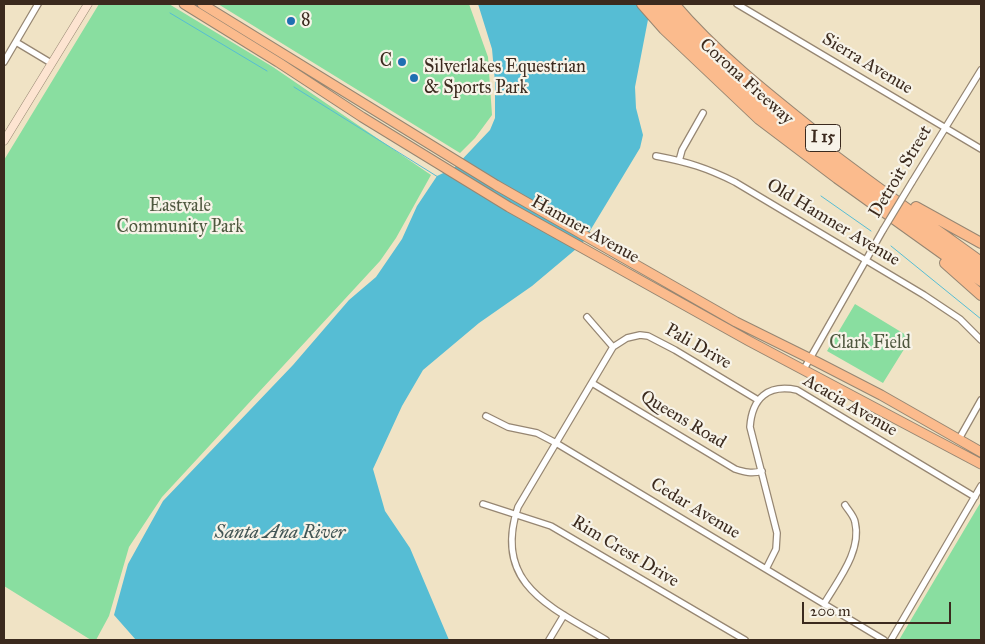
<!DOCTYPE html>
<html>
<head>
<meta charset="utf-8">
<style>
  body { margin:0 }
  #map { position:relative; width:985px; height:644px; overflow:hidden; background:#f0e3c5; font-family:"IM FELL Great Primer",serif }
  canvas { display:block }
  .frame { position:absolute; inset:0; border:5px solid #3b2a1e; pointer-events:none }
  .scale { position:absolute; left:802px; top:602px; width:149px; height:22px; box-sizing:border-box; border:2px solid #3b2a1e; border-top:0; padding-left:6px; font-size:15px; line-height:18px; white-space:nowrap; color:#3b2a1e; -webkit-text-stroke:4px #f7f3e8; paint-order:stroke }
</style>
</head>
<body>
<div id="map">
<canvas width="985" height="644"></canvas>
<div class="frame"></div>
<div class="scale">200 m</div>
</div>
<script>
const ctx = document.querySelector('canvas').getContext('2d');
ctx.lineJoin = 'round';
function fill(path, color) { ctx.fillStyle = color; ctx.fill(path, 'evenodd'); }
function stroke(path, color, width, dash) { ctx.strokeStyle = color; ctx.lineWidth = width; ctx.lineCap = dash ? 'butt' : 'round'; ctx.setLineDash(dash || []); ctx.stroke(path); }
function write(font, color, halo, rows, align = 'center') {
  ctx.font = font + ' "IM FELL Great Primer",serif'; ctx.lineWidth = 4.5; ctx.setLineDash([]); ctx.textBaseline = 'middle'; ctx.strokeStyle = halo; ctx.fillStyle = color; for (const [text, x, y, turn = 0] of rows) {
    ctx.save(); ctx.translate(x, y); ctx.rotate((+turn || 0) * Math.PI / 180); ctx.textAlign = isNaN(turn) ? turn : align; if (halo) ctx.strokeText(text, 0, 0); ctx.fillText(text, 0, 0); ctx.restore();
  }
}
const green = new Path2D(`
  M99,4H169L273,67L431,175L396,238L380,261L162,497L129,547L109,616L96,640H91L4,586V160Z
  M218,4H469L488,57L492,115L475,138L460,153Z
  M855,304L911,338L883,383L827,351Z
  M981,502V640H899L976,510Z`);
const water = new Path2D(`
  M478,4H651L635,87L636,108L643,135L640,148L605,206L582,244L532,286L479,323L423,370L402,406L373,469L385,511L410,548L449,640H136L114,615L128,564L163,501L293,365L349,300L376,277L402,239L417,206L437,176L454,168L490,130L495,118V82L492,49Z`);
const stream = new Path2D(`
  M170,13L267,71
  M294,87L438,177
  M821,196L871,231
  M891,246L981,319`);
const street = new Path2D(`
  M737,4L981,149
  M16,42L51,63
  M4,62L38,4
  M656,156C688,162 707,168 735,182L924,295L960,319L981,340
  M679,161L682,150L703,113
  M912,182L981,70
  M587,317L613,347
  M804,369L883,230
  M592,383L735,469C744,472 752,474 762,471
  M486,416L508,427L537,433L556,443L884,640
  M959,439L981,400
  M483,504L551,526L745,640
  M766,569L776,549L777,533L750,427C752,398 768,384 797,390L975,497
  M824,604C838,580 862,551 855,522C854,516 848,510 845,505
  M549,640L564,615
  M606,640C551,607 492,584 518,507L613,347L627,338L640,335L648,336L675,350L758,400
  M891,640L981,486`);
const secondary = new Path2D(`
  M4,141L88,4`);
const primary = new Path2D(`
  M184,4L278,62L362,117L509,207L749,341L981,464
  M202,4L496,185L736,322L817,362L881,395L981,452`);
const highway = new Path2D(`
  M642,4L664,29L759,119L837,178L981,281
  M653,4L706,60L790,133L981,272
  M664,4C756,106 871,182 981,262
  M674,4C720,58 778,102 833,146
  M916,207L981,243
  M945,263L981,295`);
const streetBridge = new Path2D(`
  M883,230L912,182`);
const markers = [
  [291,21,5,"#1f6fb2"],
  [402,62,5,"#1f6fb2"],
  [414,78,5,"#1f6fb2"]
];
const shields = [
  [823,138,35]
];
const shieldNames = [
  ["I 15",823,138]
];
const poiNames = [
  ["8",301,21],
  ["C",392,62,"right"],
  ["Silverlakes Equestrian",424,68],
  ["& Sports Park",424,89]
];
const streetNames = [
  ["Sierra Avenue",867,64,31],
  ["Corona Freeway",746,82,42],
  ["Detroit Street",901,172,-59],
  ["Old Hamner Avenue",833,223,31],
  ["Hamner Avenue",585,230,29],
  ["Pali Drive",698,347,30],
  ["Acacia Avenue",850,406,30],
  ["Queens Road",683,420,31],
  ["Cedar Avenue",695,509,31],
  ["Rim Crest Drive",625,552,31]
];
const parkNames = [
  ["Eastvale",180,207],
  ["Community Park",180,228],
  ["Clark Field",870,344]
];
const waterNames = [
  ["Santa Ana River",280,533]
];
fill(green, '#89dea0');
fill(water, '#56bdd4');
stroke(stream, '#56bdd4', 1);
stroke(street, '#968672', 8);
stroke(secondary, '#968672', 9);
stroke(primary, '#968672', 11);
stroke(highway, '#968672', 12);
stroke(street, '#fff', 5.5);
stroke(secondary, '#fde4d1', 8);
stroke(primary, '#fbbb8d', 9);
stroke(highway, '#fbbb8d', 10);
stroke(streetBridge, '#968672', 8, []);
stroke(streetBridge, '#fff', 5.5);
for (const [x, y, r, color] of markers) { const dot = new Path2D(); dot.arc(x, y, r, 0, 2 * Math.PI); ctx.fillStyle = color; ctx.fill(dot); stroke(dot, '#f7f3e8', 2); }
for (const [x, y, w] of shields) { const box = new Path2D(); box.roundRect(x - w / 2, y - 13.5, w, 27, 4); ctx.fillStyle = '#f7f3e8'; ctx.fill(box); stroke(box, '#3b2a1e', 1); }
write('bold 16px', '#3b2a1e', null, shieldNames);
write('18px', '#3b2a1e', '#f7f3e8', poiNames, 'left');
write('18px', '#3b2a1e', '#f7f3e8', streetNames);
write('18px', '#4e573e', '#f7f3e8', parkNames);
write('italic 19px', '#435655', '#f7f3e8', waterNames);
</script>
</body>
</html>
